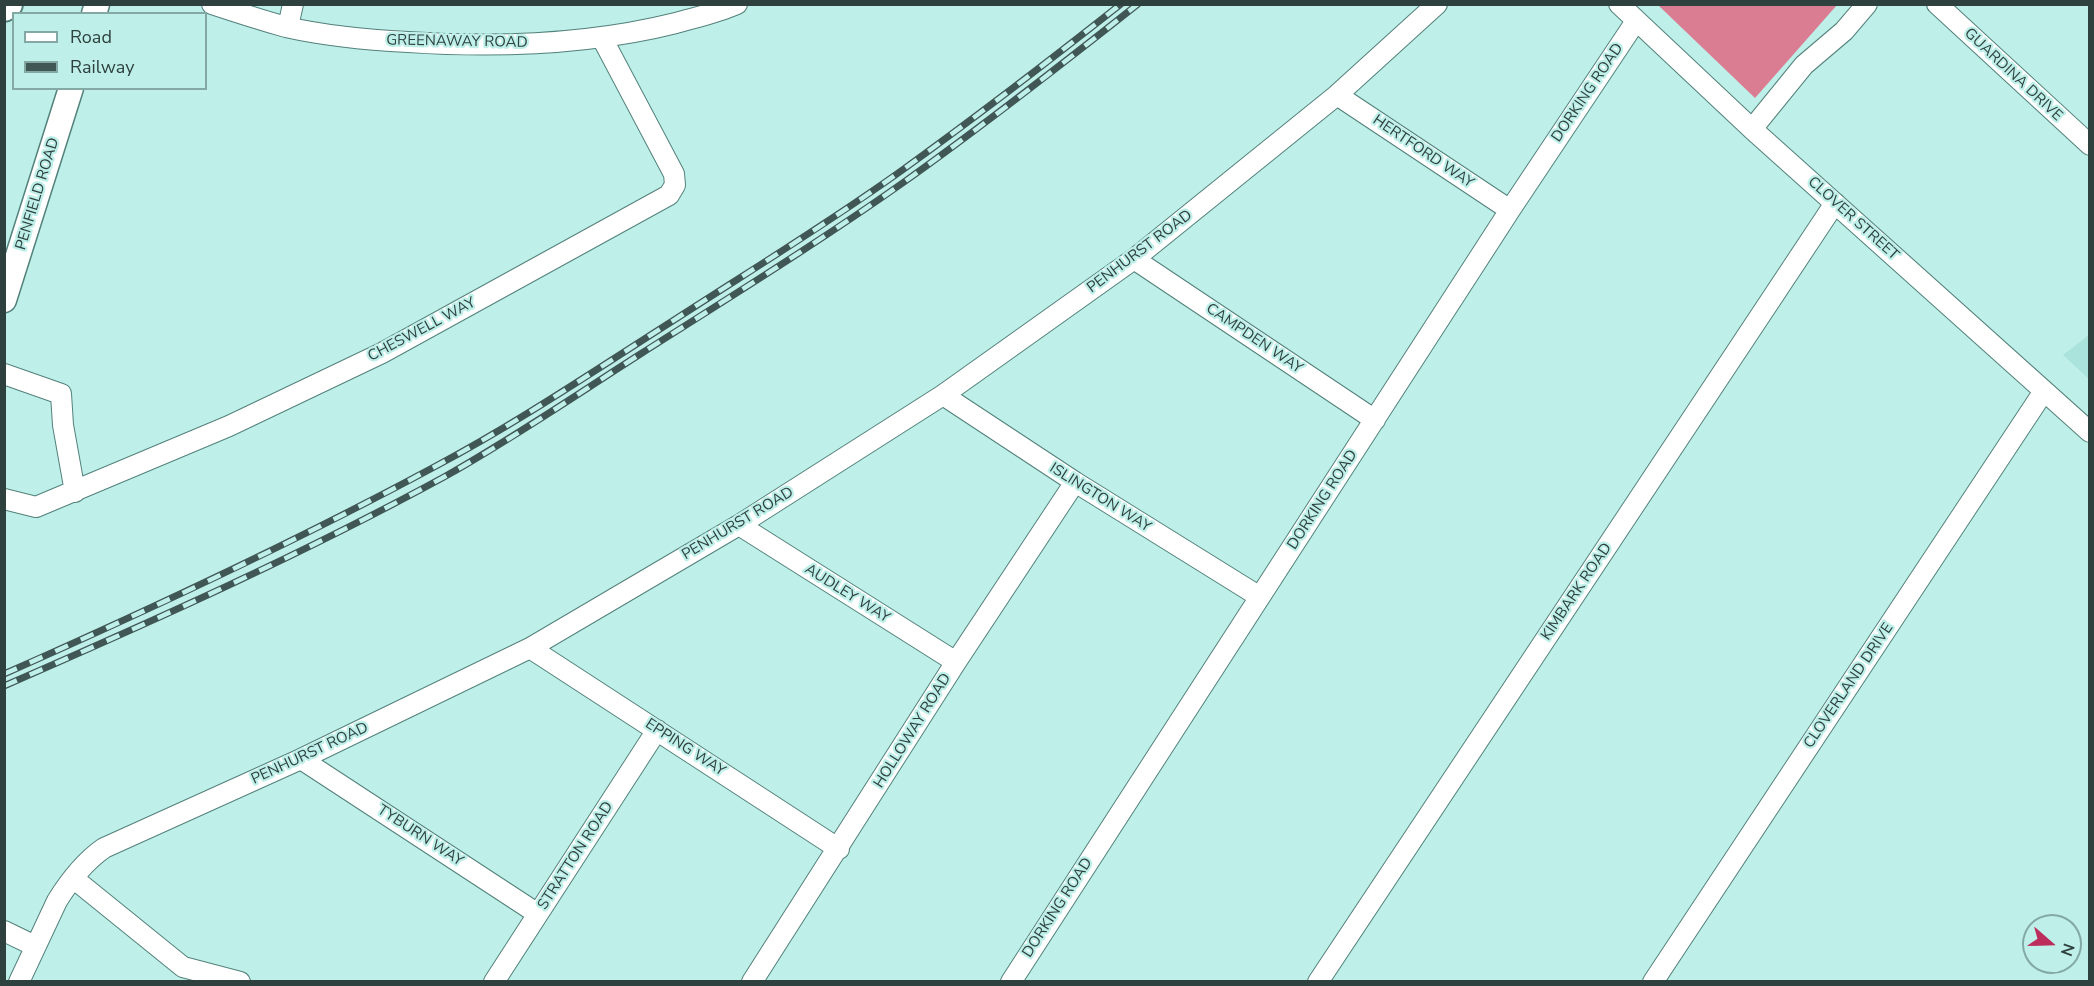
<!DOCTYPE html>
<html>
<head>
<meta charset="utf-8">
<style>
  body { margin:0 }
  #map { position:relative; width:2094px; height:986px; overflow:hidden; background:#beefe8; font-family:"Nunito Sans",sans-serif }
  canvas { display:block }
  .frame { position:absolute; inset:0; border:6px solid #2e413f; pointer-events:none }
  .legend { position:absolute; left:12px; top:12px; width:195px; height:78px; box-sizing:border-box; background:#beefe8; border:2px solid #84a9a4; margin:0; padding:8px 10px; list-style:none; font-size:18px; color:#2e413f }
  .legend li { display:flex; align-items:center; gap:12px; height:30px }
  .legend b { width:30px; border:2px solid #84a9a4 }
  .north { position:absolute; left:2022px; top:914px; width:60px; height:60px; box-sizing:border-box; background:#beefe8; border:2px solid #84a9a4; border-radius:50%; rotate:110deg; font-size:16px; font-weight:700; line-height:24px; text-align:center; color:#2e413f }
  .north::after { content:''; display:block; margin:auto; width:21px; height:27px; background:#bc2d5c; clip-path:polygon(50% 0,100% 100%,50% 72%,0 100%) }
</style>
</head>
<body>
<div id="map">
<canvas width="2094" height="986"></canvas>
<div class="frame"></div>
<ul class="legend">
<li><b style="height:8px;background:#fff"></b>Road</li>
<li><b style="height:8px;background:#405755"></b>Railway</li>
</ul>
<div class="north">N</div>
</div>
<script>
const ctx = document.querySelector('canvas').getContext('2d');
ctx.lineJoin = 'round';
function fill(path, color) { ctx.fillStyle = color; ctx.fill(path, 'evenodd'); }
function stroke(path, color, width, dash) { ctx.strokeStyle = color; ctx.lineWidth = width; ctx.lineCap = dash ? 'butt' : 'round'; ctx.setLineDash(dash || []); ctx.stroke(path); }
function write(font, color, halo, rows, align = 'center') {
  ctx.font = font + ' "Nunito Sans",sans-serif'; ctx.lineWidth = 4.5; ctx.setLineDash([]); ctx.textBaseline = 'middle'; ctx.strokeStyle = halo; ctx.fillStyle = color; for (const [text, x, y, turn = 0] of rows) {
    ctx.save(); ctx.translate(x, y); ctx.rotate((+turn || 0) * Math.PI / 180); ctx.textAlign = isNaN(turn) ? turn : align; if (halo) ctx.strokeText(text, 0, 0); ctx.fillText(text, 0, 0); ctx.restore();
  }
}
const built = new Path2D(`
  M2089,335V379L2063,355Z`);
const forest = new Path2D(`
  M1658,5H1837L1755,98Z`);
const minor = new Path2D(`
  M212,4C236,12 261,20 286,27C326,36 368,40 408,42C499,48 588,45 676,23C697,17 717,13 737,4
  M1619,4L1752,129L2090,432
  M1937,4L2090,145
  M288,27L293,4
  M1337,95L1510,210
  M1752,129L1804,65L1844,31L1867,4
  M1134,259L1375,420
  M4,374L61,394L63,425L75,492
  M943,395L1075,482L1260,597
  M4,499L36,507L229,426L382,353L669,195L675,185L674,174L602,38
  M739,525L956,662
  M530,648L839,849
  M301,759L538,914
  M73,878L183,967L240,982
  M4,931L35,946
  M19,982L57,901C70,880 84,862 104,848L301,759L530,648L739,525L943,395L1134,259L1337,95L1437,4
  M494,982L657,730
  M752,982L956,662L1075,482
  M1011,982L1510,210L1636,21
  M1318,982L1835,203
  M1653,982L2044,391`);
const major = new Path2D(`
  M94,14L97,4
  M4,300L71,88`);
const highway = new Path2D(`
  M4,7L8,4`);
const rail = new Path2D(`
  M4,674C151,609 295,542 436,466C517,423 594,371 671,322C748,272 827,224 901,171C976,117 1049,61 1121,4
  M4,686C153,621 301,555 444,477C512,439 576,395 642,353C730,297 819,242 904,182C984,125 1061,65 1138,4`);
const streetNames = [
  ["GREENAWAY ROAD",457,42,1],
  ["GUARDINA DRIVE",2013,75,43],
  ["DORKING ROAD",1588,93,-56],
  ["HERTFORD WAY",1423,152,34],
  ["PENFIELD ROAD",38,194,-73],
  ["CLOVER STREET",1853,219,42],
  ["PENHURST ROAD",1140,252,-37],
  ["CHESWELL WAY",422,330,-28],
  ["CAMPDEN WAY",1254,339,34],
  ["ISLINGTON WAY",1100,498,32],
  ["DORKING ROAD",1323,500,-57],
  ["PENHURST ROAD",738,524,-31],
  ["KIMBARK ROAD",1577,592,-56],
  ["AUDLEY WAY",847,594,32],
  ["CLOVERLAND DRIVE",1849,686,-56],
  ["HOLLOWAY ROAD",913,731,-58],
  ["EPPING WAY",685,748,33],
  ["PENHURST ROAD",310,754,-25],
  ["TYBURN WAY",420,836,33],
  ["STRATTON ROAD",576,856,-57],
  ["DORKING ROAD",1058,908,-57]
];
fill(built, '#aae3db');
fill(forest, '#db7d92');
stroke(minor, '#53817b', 22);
stroke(major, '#53817b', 27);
stroke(highway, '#53817b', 32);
stroke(minor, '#fff', 20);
stroke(major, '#fff', 24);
stroke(highway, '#fff', 28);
stroke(rail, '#405755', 7);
stroke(rail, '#beefe8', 4.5, [14]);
write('15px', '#2e413f', '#beefe8', streetNames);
</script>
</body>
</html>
